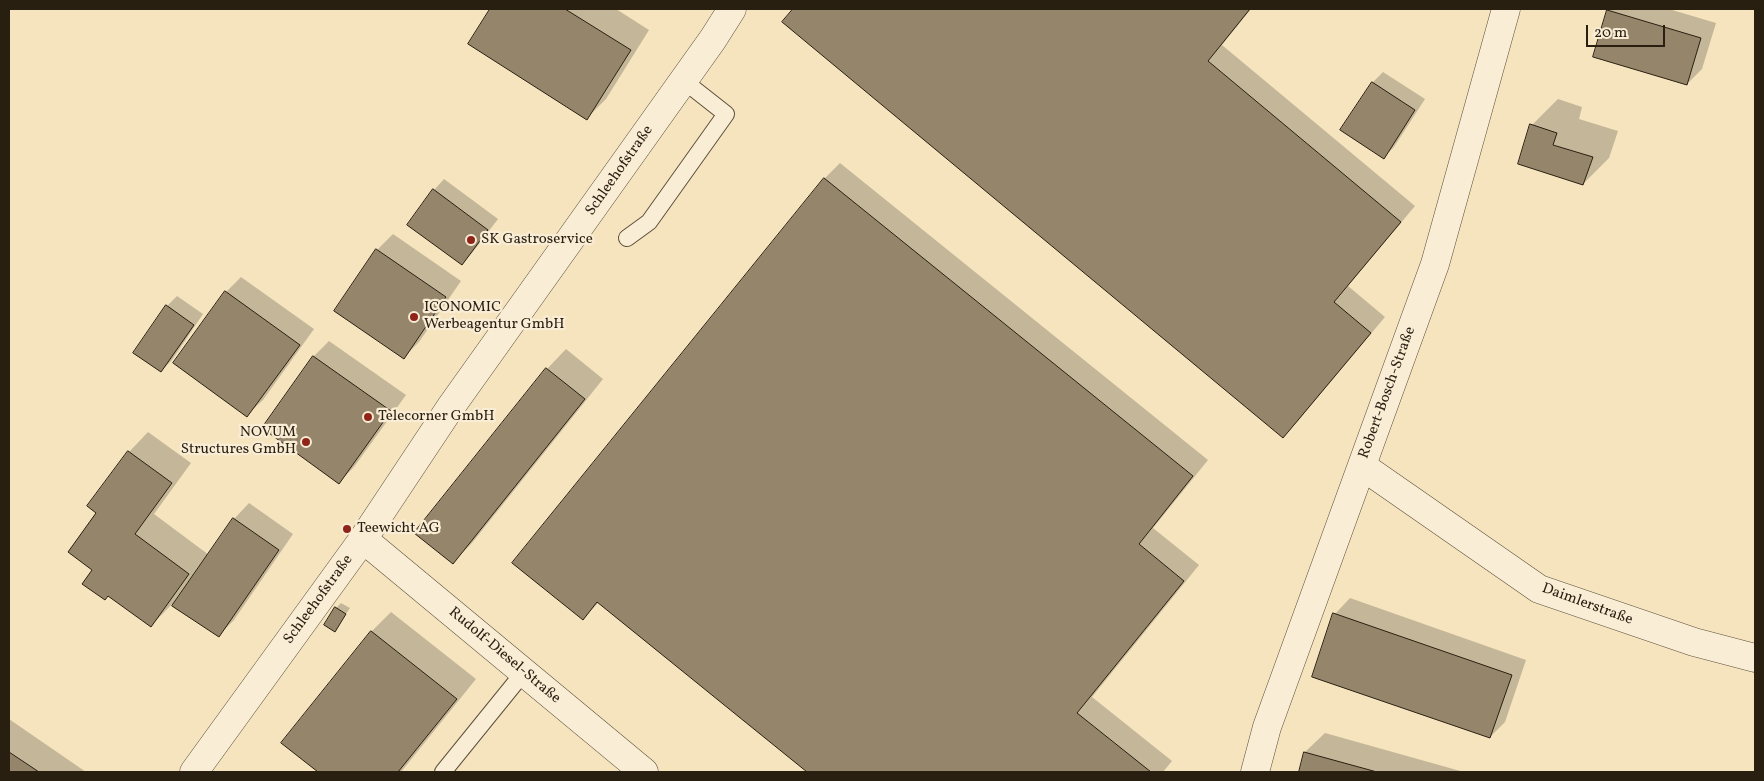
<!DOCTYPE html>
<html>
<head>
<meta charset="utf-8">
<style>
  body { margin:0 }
  #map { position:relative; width:1764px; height:781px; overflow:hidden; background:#f6e4be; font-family:Vollkorn,serif }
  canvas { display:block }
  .frame { position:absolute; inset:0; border:10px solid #291f11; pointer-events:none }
  .scale { position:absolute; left:1586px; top:25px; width:79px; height:22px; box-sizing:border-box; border:2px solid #291f11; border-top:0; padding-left:6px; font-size:15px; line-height:18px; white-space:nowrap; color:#291f11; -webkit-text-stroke:4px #f9edd5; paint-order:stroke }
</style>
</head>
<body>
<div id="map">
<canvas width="1764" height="781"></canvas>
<div class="frame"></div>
<div class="scale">20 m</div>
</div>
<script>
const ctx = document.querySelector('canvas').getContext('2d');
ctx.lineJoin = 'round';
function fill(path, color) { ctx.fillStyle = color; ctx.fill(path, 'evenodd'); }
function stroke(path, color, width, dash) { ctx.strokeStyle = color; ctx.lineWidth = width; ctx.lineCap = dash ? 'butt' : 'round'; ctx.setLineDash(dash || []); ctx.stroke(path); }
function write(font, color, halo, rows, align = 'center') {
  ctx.font = font + ' Vollkorn,serif'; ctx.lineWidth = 4.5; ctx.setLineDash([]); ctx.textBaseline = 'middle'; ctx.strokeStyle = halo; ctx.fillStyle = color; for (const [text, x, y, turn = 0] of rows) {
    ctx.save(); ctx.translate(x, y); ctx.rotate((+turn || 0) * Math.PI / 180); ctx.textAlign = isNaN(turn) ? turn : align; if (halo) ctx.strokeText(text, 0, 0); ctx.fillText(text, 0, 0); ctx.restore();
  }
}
const shadow = new Path2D(`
  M491,9H616L649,30L606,99L587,118L469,44Z
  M794,9H1251L1222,45L1415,206L1348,286L1385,317L1298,421L1283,437L784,21Z
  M1610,9H1669L1716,23L1702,69L1687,84L1608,10Z
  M1383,72L1425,99L1394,147L1384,157L1373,82Z
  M1558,99L1582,107L1579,119L1618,131L1609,158L1583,184L1532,125Z
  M840,163L1208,460L1153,528L1199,565L1092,697L1172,761L1163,772H809L599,602L583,619L514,562L825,178Z
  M444,179L498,219L472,253L462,264L434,190Z
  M393,234L461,281L419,342L404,357L336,311L377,250Z
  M241,277L314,329L263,400L247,415L226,292Z
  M177,296L203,314L172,360L161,371L167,306Z
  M329,341L406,395L354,467L339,482L263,428L314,356Z
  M566,349L603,379L472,543L453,562L547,369Z
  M148,432L191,463L154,514L209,555L234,519L249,503L293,534L234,620L218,636L172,604L151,626L94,570L98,513L129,452Z
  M1350,598L1526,660L1505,722L1490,737L1335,614Z
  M341,603L350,608L335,630L336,608Z
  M391,612L476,679L401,772H320L283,742L372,631Z
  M9,719L86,772H9Z
  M1325,733L1464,772H1300L1305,752Z`);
const building = new Path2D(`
  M490,9H565L631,50L587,120L468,44Z
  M793,9H1250L1208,61L1401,222L1334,302L1371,333L1283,438L782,22Z
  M1607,10L1701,38L1687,85L1593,57Z
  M1372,82L1415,110L1384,159L1340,130Z
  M1530,124L1557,133L1553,145L1593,157L1583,185L1518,164Z
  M824,178L1193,476L1139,544L1184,581L1077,713L1151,772H807L597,602L583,620L512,563Z
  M433,189L488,230L462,265L407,225Z
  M376,249L446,297L404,359L334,311Z
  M225,291L300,345L247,417L173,363Z
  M166,305L194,325L161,372L133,353Z
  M313,356L391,411L339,484L262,428Z
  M546,368L585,399L453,564L414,533Z
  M128,451L172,483L135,534L189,574L151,627L108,596L105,600L82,584L92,570L68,552L96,513L87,506Z
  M233,518L279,550L219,637L172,606Z
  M335,607L346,614L335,632L324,625Z
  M1333,613L1512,675L1490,738L1312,677Z
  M371,631L457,699L398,772H318L281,743Z
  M9,752L39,772H9Z
  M1304,752L1377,772H1299Z`);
const lane = new Path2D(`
  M627,238L649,222L726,114L684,81
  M443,772L524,672`);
const street = new Path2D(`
  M1362,466L1539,589L1694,642L1755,658
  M363,539L644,772
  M194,772L363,539L450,408L713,39L732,9
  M1255,772L1267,727L1435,264L1506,9`);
const markers = [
  [471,240,5,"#8f2418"],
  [414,317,5,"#8f2418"],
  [368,417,5,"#8f2418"],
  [306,442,5,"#8f2418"],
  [347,529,5,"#8f2418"]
];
const streetNames = [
  ["Schleehofstraße",620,171,-55],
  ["Robert-Bosch-Straße",1388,393,-70],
  ["Schleehofstraße",319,600,-54],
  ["Daimlerstraße",1587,605,20],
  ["Rudolf-Diesel-Straße",504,656,40]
];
const poiNames = [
  ["SK Gastroservice",481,240],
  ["ICONOMIC",424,308],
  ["Werbeagentur GmbH",424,325],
  ["Telecorner GmbH",378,417],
  ["NOVUM",296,433,"right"],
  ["Structures GmbH",296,450,"right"],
  ["Teewicht AG",357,529]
];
fill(shadow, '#0003');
fill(building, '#94856b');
stroke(building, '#291f11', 1);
stroke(lane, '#5c503c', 18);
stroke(street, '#5c503c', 29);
stroke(lane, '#f9edd5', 16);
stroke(street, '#f9edd5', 28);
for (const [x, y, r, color] of markers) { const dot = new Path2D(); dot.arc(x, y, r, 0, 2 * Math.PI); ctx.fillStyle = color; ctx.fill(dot); stroke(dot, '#f9edd5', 2); }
write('15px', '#291f11', '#f9edd5', streetNames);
write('15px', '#291f11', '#f9edd5', poiNames, 'left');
</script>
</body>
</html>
